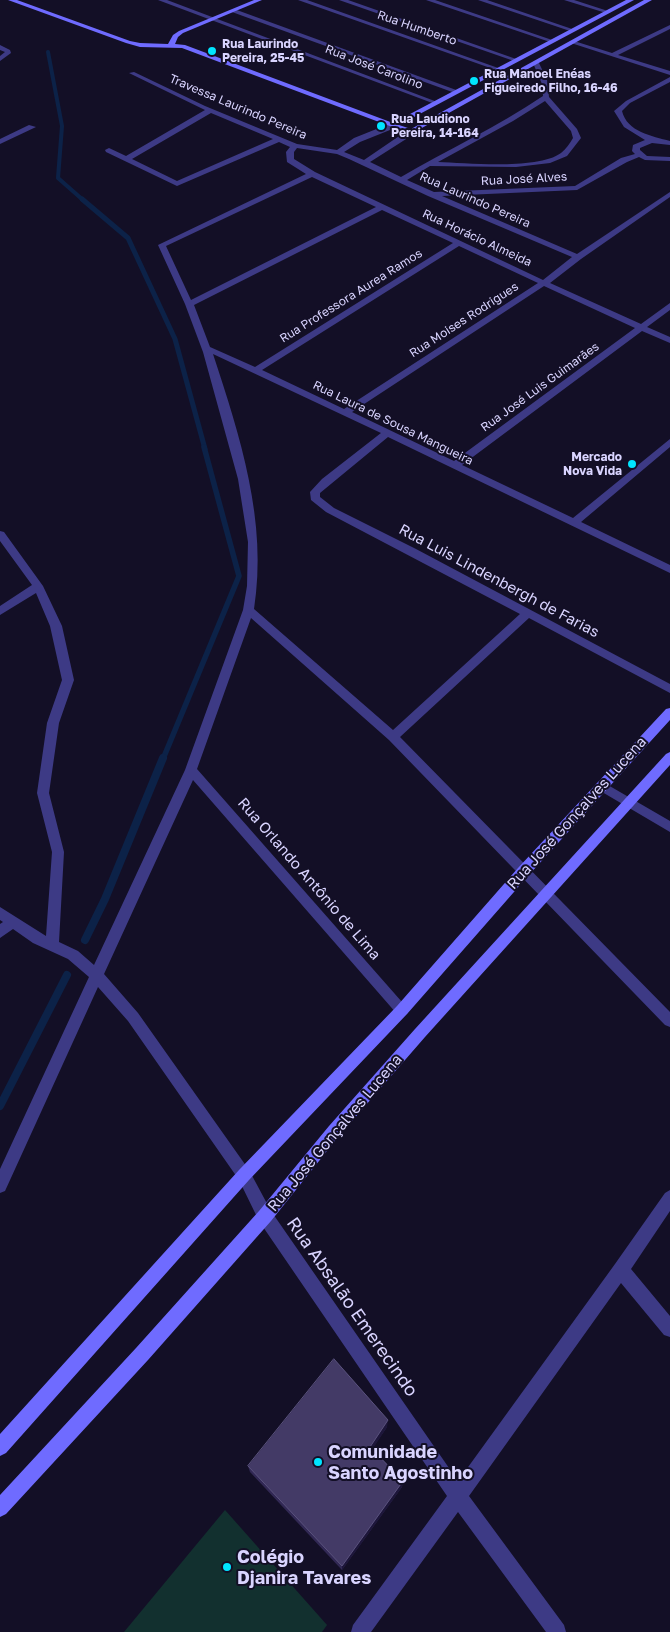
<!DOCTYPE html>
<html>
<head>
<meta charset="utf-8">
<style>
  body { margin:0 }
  canvas { display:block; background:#130f26 }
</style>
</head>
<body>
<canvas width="670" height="1632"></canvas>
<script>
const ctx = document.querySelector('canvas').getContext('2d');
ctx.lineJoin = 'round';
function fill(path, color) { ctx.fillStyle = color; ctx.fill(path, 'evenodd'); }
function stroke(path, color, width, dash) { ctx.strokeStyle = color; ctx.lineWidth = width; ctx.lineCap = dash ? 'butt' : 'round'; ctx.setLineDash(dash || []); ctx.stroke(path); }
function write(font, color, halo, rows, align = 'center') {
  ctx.font = font + ' "Golos Text",sans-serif'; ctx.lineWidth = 4; ctx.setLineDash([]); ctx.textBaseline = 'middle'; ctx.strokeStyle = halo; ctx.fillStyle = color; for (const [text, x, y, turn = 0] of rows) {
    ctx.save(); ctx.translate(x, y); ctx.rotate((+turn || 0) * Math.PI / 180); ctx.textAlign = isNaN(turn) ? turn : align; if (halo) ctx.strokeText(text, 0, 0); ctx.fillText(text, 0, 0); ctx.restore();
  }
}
const green = new Path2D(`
  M225,1510L327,1625L322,1632H124Z`);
const streamFar3 = new Path2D(`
  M48,52L62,126L58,178L83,200`);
const streamFar2 = new Path2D(`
  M82,199L128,238L175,339L205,449`);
const streamFar1 = new Path2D(`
  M163,759L239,576L204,447`);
const stream = new Path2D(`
  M85,940L105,899L163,758
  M0,1106L67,975`);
const street = new Path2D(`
  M158,0H167L440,103L435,104Z
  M298,0H307L501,69L496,70Z
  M339,0H348L519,60L514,61Z
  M426,0H435L555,41L550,42Z
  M478,0H487L575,30L570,31Z
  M564,0H574L611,12L606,13Z
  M234,9L459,91L460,92L455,93L232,12L231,11Z
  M670,25V29L618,55L670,71V75L571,43L574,41L612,53Z
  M0,45L10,50L11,53L0,61V56L5,52L0,50Z
  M536,61L539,63L547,80L549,97L577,129L581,138L567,156L550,163L516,167L430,166L407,180L434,192L575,186L621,158L635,154L632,151L633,145L645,140L624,127L614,111L626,101L670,77V82L630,103L622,111C627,132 652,136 670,141V145L652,143L640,148V150L647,156L670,157V161L645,160L639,157L627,162L577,190L442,196L577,254L670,192V197L581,259L550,283L641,324L670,303V310L647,327L670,337V343L642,331L462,465L573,518L670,439V447L581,522L670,565V573L388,437L320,493V497L334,508L416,549L670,684V693L529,618L400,737L670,1012V1027L665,1025L389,740L251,618L197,769L409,1010L407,1014L402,1016L397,1014L193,780L104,974L138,1013L249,1170L271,1211L458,1481L615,1264L665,1193L670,1190V1211L631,1269L670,1316V1337L664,1335L621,1283L469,1496L564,1625L566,1632H546L458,1512L371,1632H351L353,1625L447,1496L259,1221L239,1180L128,1021L98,987L5,1191L0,1193V1169L89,977L68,959L33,943L13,929L0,938V924L3,922L0,920V907L46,936L52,852L37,793L47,723L62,680L50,626L36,593L0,615V606L32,585L0,541V531L4,532L43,586L62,626L74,680L59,723L49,793L64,852L59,942L78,951L94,965L185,770L243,610L247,586L248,542L238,479L203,352L185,304L158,245L306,174L287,162L286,152L290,147L279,142L177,186L106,152L105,150L109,148L126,156L205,110L129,73L134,72L205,106L297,144L337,150L354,138L389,124H395V128L360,142L344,152L364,160L408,130H414V134L370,162L401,177C447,150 497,127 543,96L542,84L533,63ZM545,101L571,131L573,138C570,143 566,149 561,153C538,170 467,163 438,162L513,121ZM211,113L273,139L177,181L132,159ZM297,148L337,154L349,159L428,196L572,257L543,280L315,172L294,159V152ZM312,177L376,207L191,300L166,246ZM382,210L453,243L255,367L210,347L194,305ZM459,246L538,283L344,409L262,370ZM544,286L635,328L454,461L352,412ZM213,354L381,433L322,479L310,492L311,500L326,512L520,614L393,730L254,609C268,522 240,436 213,354Z
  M29,125L36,127L0,144V139Z
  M601,781L670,821V832L597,789L595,786L597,783Z`);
const secondary = new Path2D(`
  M8,0H17L130,41L140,43L168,44L173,35L179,31L254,0H262L183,33L178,37L175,44L185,45L393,123L626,0H634L399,125L411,129L644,0H652L411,134L182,48L140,47L126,43Z
  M670,708V720L528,876L407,1014L249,1180L6,1453L0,1456V1434L239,1170L397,1006L518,868L666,709Z
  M670,752V765L425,1037L339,1136L271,1221L148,1360L6,1514L0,1517V1495L136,1348L259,1211L329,1126L415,1029L666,754Z`);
const wall = new Path2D(`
  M387,1427L372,1449L403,1481L402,1487L342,1570L250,1472L248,1466Z`);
const shadedWall = new Path2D(`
  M388,1420L387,1427L370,1453V1447Z
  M403,1481L402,1487L342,1570V1566Z`);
const building = new Path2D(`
  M334,1359L388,1420L370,1447L403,1481L342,1566L248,1466Z`);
const markers = [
  [212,51,5,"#00e5ff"],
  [474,81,5,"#00e5ff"],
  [381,126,5,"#00e5ff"],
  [632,464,5,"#00e5ff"],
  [318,1462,5,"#00e5ff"],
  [227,1567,5,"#00e5ff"]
];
const farStreetnames = [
  ["Rua Humberto",417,28,19],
  ["Rua José Carolino",374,67,21],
  ["Travessa Laurindo Pereira",238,107,23],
  ["Rua José Alves",524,179,-3],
  ["Rua Laurindo Pereira",475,200,24],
  ["Rua Horácio Almeida",477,238,25],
  ["Rua Professora Aurea Ramos",351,296,-32],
  ["Rua Moises Rodrigues",464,320,-33],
  ["Rua José Luis Guimarães",540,387,-36],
  ["Rua Laura de Sousa Mangueira",393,423,26]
];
const farPoinames = [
  ["Rua Laurindo",222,44],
  ["Pereira, 25-45",222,58],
  ["Rua Manoel Enéas",484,74],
  ["Figueiredo Filho, 16-46",484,88],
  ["Rua Laudiono",391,119],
  ["Pereira, 14-164",391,133],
  ["Mercado",622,457,"right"],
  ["Nova Vida",622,471,"right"]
];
const streetNames = [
  ["Rua Luis Lindenbergh de Farias",499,581,28],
  ["Rua José Gonçalves Lucena",577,813,-48],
  ["Rua Orlando Antônio de Lima",309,879,49],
  ["Rua José Gonçalves Lucena",335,1133,-50]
];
const nearStreetnames = [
  ["Rua Absalão Emerecindo",352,1307,55]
];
const nearPoinames = [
  ["Comunidade",328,1452],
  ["Santo Agostinho",328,1473],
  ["Colégio",237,1557],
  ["Djanira Tavares",237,1578]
];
fill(green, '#12302f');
stroke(streamFar3, '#0c2248', 4);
stroke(streamFar2, '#0c2248', 5);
stroke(streamFar1, '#0c2248', 5.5);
stroke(stream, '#0c2248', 8);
fill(street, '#3d3a85');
fill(secondary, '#6f6bff');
fill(wall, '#312854');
fill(shadedWall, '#1d163a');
fill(building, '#433a66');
stroke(building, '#5a527e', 1);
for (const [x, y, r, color] of markers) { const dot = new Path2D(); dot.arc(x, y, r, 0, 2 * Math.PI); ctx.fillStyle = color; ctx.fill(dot); stroke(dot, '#130f26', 2); }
write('12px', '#d9d4ff', '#130f26', farStreetnames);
write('bold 12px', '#d9d4ff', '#130f26', farPoinames, 'left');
write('15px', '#d9d4ff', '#130f26', streetNames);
write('18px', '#d9d4ff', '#130f26', nearStreetnames);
write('bold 18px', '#d9d4ff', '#130f26', nearPoinames, 'left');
</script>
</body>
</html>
